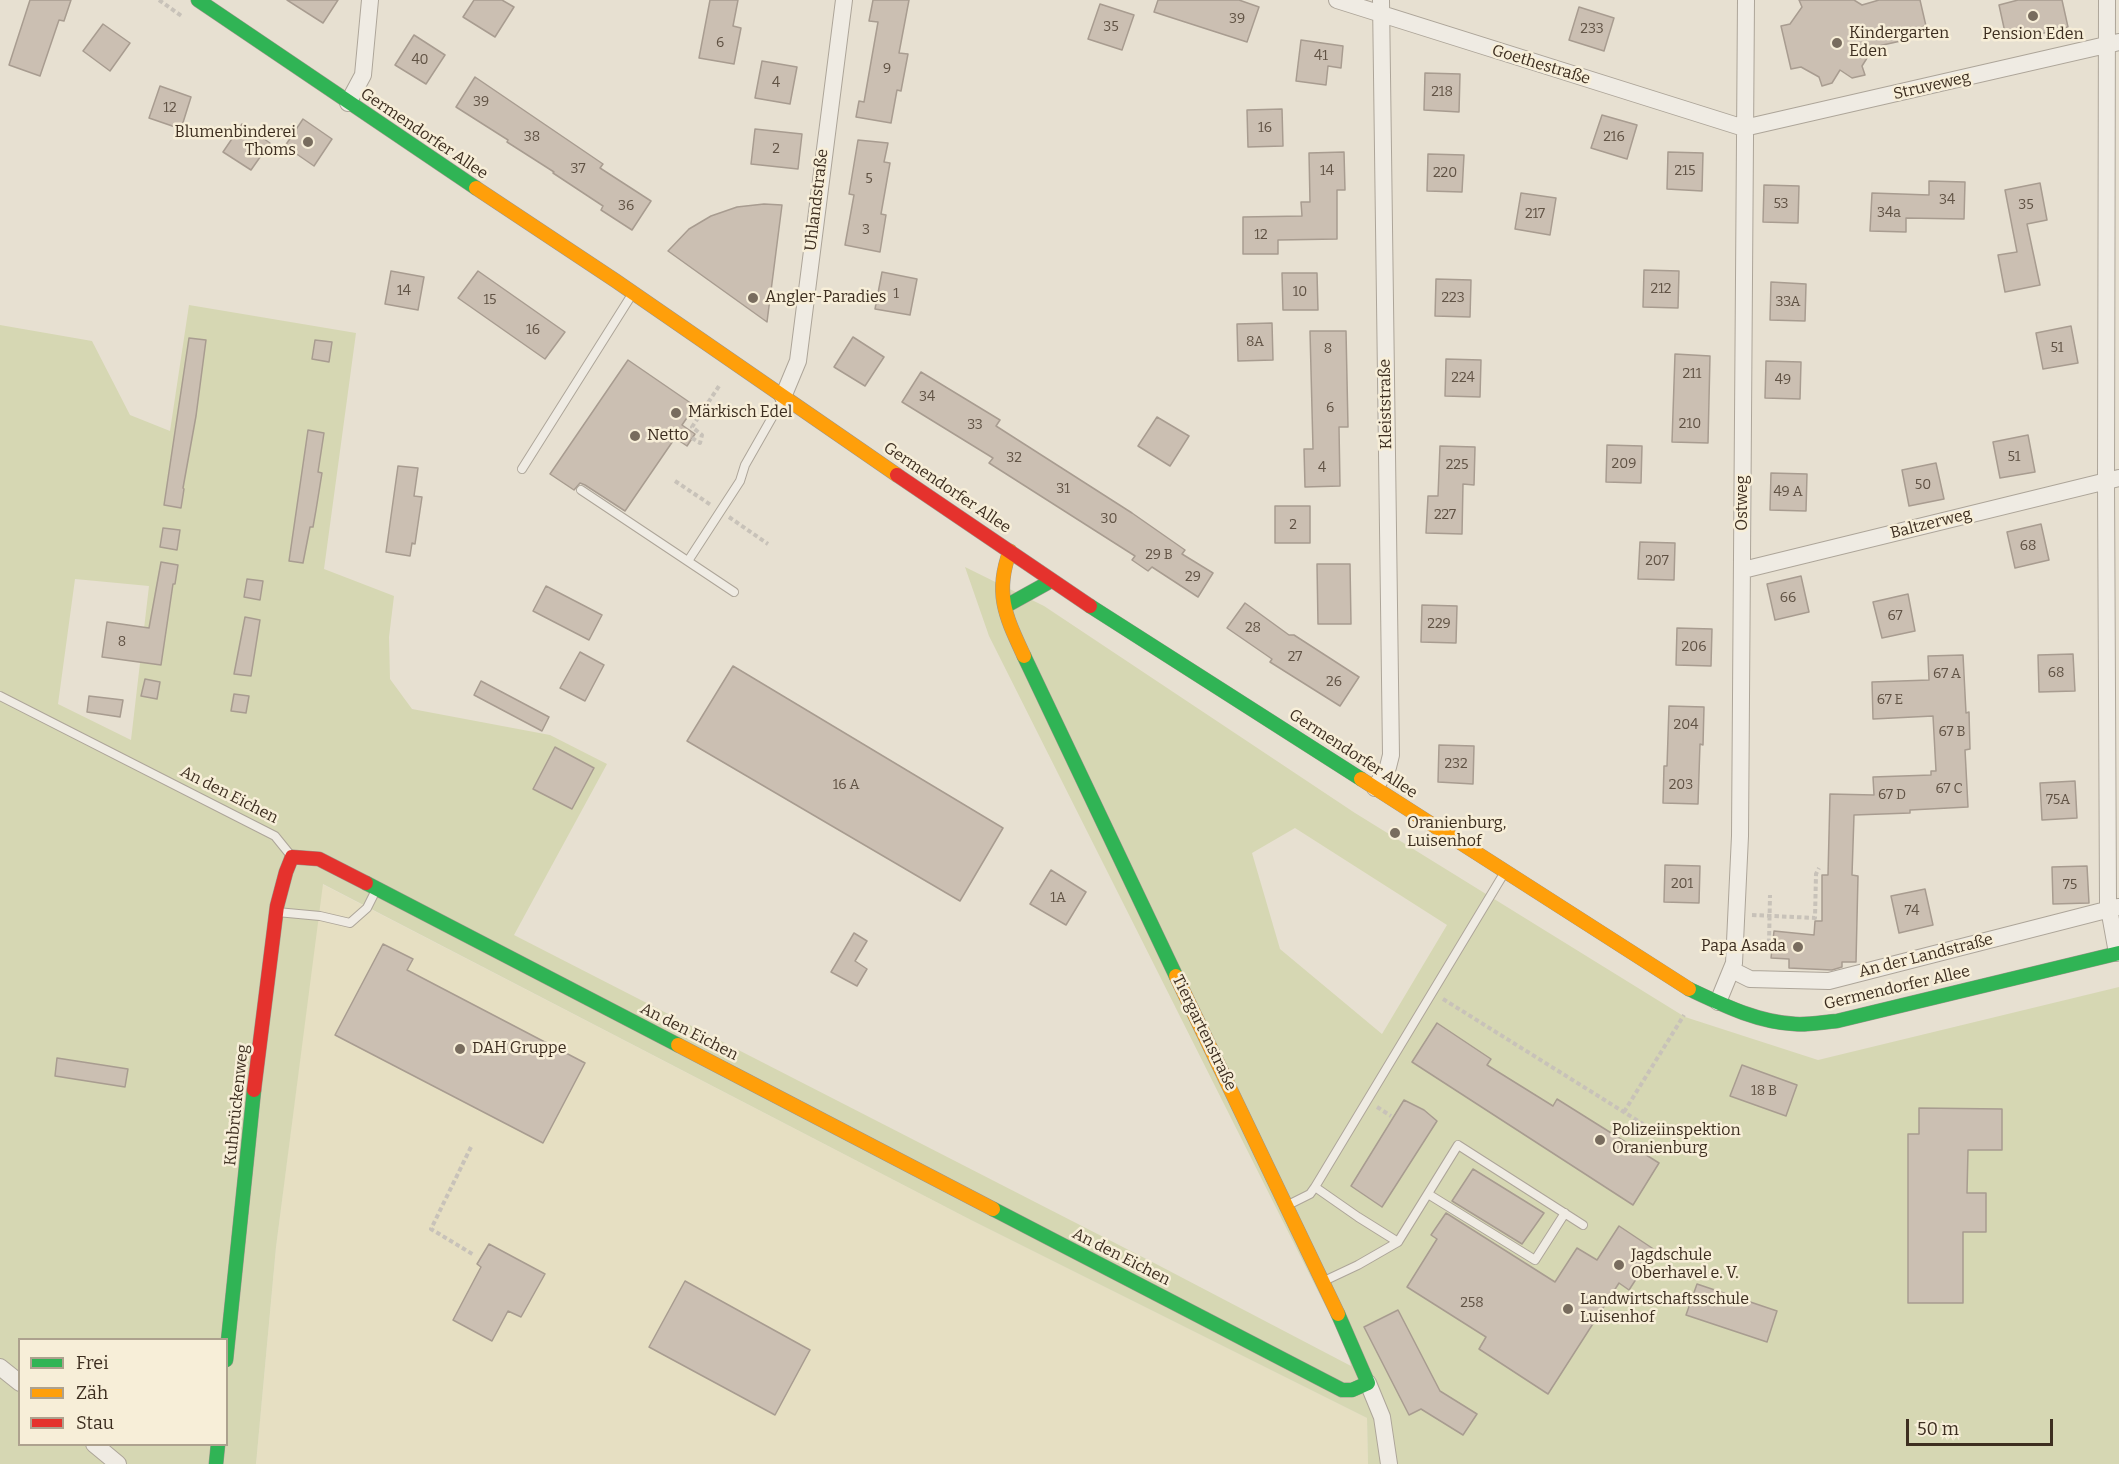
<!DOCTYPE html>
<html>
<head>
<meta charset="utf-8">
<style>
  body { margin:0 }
  #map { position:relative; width:2119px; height:1464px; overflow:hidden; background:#e7e0d1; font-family:Bitter,serif }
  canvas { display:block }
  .legend { position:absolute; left:18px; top:1338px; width:210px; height:108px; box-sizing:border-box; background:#f7eed8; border:2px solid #ada18e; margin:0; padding:8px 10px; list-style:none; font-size:18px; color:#3d2e20 }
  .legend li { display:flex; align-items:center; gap:12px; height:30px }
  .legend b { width:30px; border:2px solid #ada18e }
  .scale { position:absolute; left:1906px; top:1419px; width:147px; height:27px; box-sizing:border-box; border:3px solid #3d2e20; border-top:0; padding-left:8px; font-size:18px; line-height:21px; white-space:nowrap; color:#3d2e20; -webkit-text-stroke:4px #f7eed8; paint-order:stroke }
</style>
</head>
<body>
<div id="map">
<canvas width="2119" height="1464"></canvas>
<ul class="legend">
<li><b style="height:8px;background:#30b455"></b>Frei</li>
<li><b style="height:8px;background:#ff9f0a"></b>Zäh</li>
<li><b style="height:8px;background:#e5322d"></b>Stau</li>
</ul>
<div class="scale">50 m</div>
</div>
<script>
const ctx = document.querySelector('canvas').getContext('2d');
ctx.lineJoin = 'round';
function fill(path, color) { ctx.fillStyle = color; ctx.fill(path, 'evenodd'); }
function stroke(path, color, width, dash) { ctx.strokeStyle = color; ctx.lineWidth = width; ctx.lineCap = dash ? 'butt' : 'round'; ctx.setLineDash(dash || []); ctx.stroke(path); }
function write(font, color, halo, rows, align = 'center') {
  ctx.font = font + ' Bitter,serif'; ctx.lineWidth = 5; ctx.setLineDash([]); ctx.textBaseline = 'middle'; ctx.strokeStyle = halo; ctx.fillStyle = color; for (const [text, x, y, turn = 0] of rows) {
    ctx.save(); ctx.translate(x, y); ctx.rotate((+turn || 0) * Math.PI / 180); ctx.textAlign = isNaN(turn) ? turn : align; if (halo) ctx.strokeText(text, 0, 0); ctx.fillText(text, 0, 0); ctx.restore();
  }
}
const farmland = new Path2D(`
  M322,884L971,1220L1367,1418L1368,1464H256L276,1247Z`);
const green = new Path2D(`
  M189,305L356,333L324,569L394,596L389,637L390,679L412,709L550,735L607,764L514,935L1158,1265L1351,1366L1346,1347L989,636L965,567L1044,606L1355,813L1685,1017L1818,1060L2119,987V1464H1368L1367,1418L971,1220L323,884L276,1247L256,1464H0V325L92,341L130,415L170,431ZM75,579L149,586L131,740L58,704ZM1295,828L1447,925L1382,1034L1280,949L1252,853ZM20,1340H226V1444H20Z`);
const building = new Path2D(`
  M30,0H71L64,21L59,20L40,76L9,65Z
  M287,0H338L323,23Z
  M474,0H502L514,7L495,37L463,17Z
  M710,0H738L733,26L741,28L734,64L699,58Z
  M873,0H909L899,53L908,54L901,91L897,90L891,123L856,117L859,101L864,102L878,22L869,21Z
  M1158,0H1239L1259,7L1247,42L1154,12Z
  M1799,0H1854L1862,5L1879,0H1920L1926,26L1921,27L1923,36L1874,47L1862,66L1865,75L1852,78L1840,70L1832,83L1822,86L1819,77L1801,67L1791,69L1781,26L1790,24L1802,7Z
  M2018,0H2062L2068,27L2028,37L2027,32L2006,37L1999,5Z
  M1100,4L1134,15L1122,50L1088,39Z
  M1579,7L1614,18L1604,51L1569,40Z
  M103,24L130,43L110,71L83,51Z
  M414,35L445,55L426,84L395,65Z
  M1301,40L1343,46L1341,68L1328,66L1326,85L1296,81Z
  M762,61L797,67L790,104L755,98Z
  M1425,73L1460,74L1459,112L1424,110Z
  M475,77L603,164L600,168L651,201L632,230L601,210L603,206L553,173L554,172L507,142L508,140L456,107Z
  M160,86L191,97L181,129L149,118Z
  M1282,109L1283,146L1248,147L1247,110Z
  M1602,115L1637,125L1627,159L1591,148Z
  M303,119L332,139L314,166L285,146Z
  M242,124L270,143L251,170L223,152Z
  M755,129L802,134L798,169L751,164Z
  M858,140L888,143L884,162L890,163L881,214L886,215L880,252L845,245L854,195L849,194Z
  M1344,152L1345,190H1337V239L1278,240V254H1243V217L1302,216L1301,202H1310L1309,153Z
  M1668,152L1703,153L1702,191L1667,189Z
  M1428,154L1464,155L1462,192L1427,191Z
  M1929,181L1965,182L1964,219L1906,218V232L1870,231L1872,193L1929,195Z
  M2040,183L2047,220L2027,224L2040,285L2005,292L1998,255L2017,252L2005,190Z
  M1764,185L1799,186L1798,223L1763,222Z
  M1521,193L1556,198L1550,235L1515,229Z
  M764,204L782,205L767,322L668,251L689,229L711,216L737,207Z
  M1644,270L1679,271L1678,308L1643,307Z
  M391,271L424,277L418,310L385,304Z
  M478,271L565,332L545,359L458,298Z
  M882,272L917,279L910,315L875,309Z
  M1282,273H1317L1318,310H1283Z
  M1436,279L1471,280L1470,317L1435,316Z
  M1771,282L1806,284L1805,321L1770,320Z
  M1272,323L1273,360L1238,361L1237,324Z
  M2071,326L2078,363L2043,369L2036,333Z
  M1310,331H1346L1348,427H1339L1340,486L1305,487L1304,449H1313Z
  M853,337L884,357L865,386L834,367Z
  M189,338L206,340L196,416L183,488L184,489L181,508L164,505Z
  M315,340L332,342L329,362L312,359Z
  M1675,354L1710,356L1708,443L1672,442Z
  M1446,359L1481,360L1480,397L1445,396Z
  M628,360L695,406L682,425L695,434L687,446L675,438L625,511L585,485L580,483L574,490L550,474Z
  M1766,361L1801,362L1800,399L1765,398Z
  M921,372L1000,420L996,426L1132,513L1185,550L1182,554L1213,573L1198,597L1152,567L1148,571L1132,560L1135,556L989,463L993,458L902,402Z
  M1157,417L1189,436L1170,466L1138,446Z
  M308,430L324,433L318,472L322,473L316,510L313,527H310L303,563L289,561Z
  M2028,435L2035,472L2000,478L1993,442Z
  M1607,445L1642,446L1641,483L1606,482Z
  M1440,446L1475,447L1474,485L1463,484L1462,534L1426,533L1428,496H1438Z
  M1936,463L1944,499L1909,506L1902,470Z
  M398,466L418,468L414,496L422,497L415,544L412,543L410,556L386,552Z
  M1771,473L1807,474L1806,511L1770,510Z
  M1275,506H1310V543H1275Z
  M2041,524L2049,560L2015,568L2007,532Z
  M163,528L180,530L177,550L160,547Z
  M1640,542L1675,543L1674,580L1638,579Z
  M161,562L178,565L175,584H173L161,665L102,657L107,622L149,628Z
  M1317,564H1350L1351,624H1318Z
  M1801,576L1809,612L1775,620L1767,584Z
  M247,579L263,581L260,600L244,597Z
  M546,586L602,615L589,640L533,611Z
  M1908,594L1915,631L1882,638L1873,602Z
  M1245,603L1289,635H1294L1359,677L1340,706L1270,662L1272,659L1227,628Z
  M1422,605L1457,606L1456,643L1421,642Z
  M245,617L260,620L251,676L234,674Z
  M1677,628L1712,629L1711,666L1676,665Z
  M580,652L604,665L585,701L560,688Z
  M2073,654L2075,691L2039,692L2038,655Z
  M1963,655L1966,713L1969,712L1970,749L1965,750L1968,807L1910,810V813L1854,815L1852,875L1858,876L1856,962H1842V967L1832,970L1789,968V959L1771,958L1774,931L1814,935L1815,921H1822V875H1828L1830,794L1874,795L1873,777L1931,775V771H1936L1933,716L1873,719L1872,682L1929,680L1928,656Z
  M733,666L1003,828L960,901L687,741Z
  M145,679L160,682L157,699L141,696Z
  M481,681L549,717L542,731L474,695Z
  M234,694L249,696L246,713L231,711Z
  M89,696L123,700L120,717L87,712Z
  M1669,706L1704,707L1703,745L1700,744L1698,804L1663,803L1664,766H1667Z
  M1439,745L1474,746L1473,784L1438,782Z
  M555,747L594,768L572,809L533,789Z
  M2075,781L2077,818L2042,820L2040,783Z
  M1665,865L1700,866L1699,903L1664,902Z
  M2087,866L2089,903L2053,904L2052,867Z
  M1051,870L1086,892L1066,925L1030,904Z
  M1925,889L1933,925L1899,933L1891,896Z
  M854,933L867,941L855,961L867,969L857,986L831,972Z
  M383,944L413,959L407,970L585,1063L543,1143L335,1035Z
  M1437,1023L1491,1059L1487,1065L1553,1106L1557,1099L1659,1163L1633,1205L1412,1062Z
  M57,1058L128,1069L125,1087L55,1076Z
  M1742,1065L1797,1085L1786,1116L1730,1096Z
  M1404,1100L1424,1110L1437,1121L1382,1207L1351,1186Z
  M1919,1108L2002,1109V1150H1968L1967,1193H1986V1232H1963V1303H1908V1134H1919Z
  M1473,1169L1544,1213L1522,1244L1452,1201Z
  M1446,1213L1555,1282L1577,1248L1597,1260L1619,1226L1655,1250L1629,1290L1619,1283L1548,1394L1479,1349L1486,1337L1407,1287L1437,1239L1431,1235Z
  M489,1244L545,1274L521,1317L508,1311L492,1341L453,1320L481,1267L477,1264Z
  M685,1281L810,1350L775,1415L649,1347Z
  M1697,1284L1777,1311L1767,1342L1686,1315Z
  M1398,1310L1440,1391L1477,1414L1463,1435L1421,1409L1409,1415L1364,1327Z`);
const path = new Path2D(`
  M159,0L183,17
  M692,438L700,443L702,435L692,427L719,386
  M675,481L711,505
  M729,517L768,544
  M1752,915L1815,918L1816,874L1819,868
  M1769,943L1770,895
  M1443,999L1643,1124
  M1377,1107L1391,1116
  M1624,1112L1684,1015
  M471,1147L431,1229L474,1255`);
const lane = new Path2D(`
  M522,469L631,296
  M581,490L734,592
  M688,561L740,481L745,465L782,400
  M0,696L275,836L292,857
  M1503,875L1315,1187L1358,1217L1398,1242L1458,1145L1583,1225
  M277,912L320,916L350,923L367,908L376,890
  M1428,1194L1535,1260L1565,1213
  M1288,1205L1310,1194L1315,1187
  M1324,1281L1358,1265L1398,1242`);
const street = new Path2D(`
  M1337,0L1744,128L2119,42
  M2107,0L2106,481L2108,903L2117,953
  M348,103L363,75L370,0
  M783,397L798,361L844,0
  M1743,570L2119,478
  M1375,788L1388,767L1391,755L1381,0
  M1732,970L1750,979L1829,981L2118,907
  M1718,1002L1734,963L1740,836L1746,0
  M0,1367L20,1383
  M1368,1383L1382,1417L1389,1464
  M94,1444L118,1464`);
const fast = new Path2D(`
  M198,0L476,188
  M1006,606L1051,581
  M1090,606L1361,779
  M1024,656L1176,976
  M366,883L678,1045
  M1689,989C1723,1005 1757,1022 1795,1024C1809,1025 1823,1022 1837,1021L2119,953
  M993,1209L1342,1390H1352L1368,1383L1338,1314
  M226,1360L254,1090
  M216,1464L218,1444`);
const slow = new Path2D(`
  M476,188L616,281L897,475
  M1010,551C994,594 1006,617 1024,656
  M1361,779L1689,989
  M1176,976L1338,1314
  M678,1045L993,1209`);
const jam = new Path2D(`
  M897,475L1090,606
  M254,1090L277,906L286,872L292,857L319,859L366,883`);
const markers = [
  [2033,16,6,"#786c5e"],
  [1837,43,6,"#786c5e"],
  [308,142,6,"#786c5e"],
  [753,298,6,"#786c5e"],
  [676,413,6,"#786c5e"],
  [635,436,6,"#786c5e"],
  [1395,833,6,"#786c5e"],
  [1798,947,6,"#786c5e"],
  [460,1049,6,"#786c5e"],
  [1600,1140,6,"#786c5e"],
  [1619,1265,6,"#786c5e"],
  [1568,1309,6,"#786c5e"]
];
const numberNames = [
  ["39",1237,19],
  ["35",1111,27],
  ["233",1592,29],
  ["6",720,43],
  ["41",1321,56],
  ["40",420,60],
  ["9",887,69],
  ["4",776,83],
  ["218",1442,92],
  ["39",481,102],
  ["12",170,108],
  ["16",1265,128],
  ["38",532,137],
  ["216",1614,137],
  ["2",776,149],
  ["37",578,169],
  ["14",1327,171],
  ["215",1685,171],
  ["220",1445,173],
  ["5",869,179],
  ["34",1947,200],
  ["53",1781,204],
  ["35",2026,205],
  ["36",626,206],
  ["34a",1889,213],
  ["217",1535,214],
  ["3",866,230],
  ["12",1261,235],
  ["212",1661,289],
  ["14",404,291],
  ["10",1300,292],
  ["1",896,294],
  ["223",1453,298],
  ["15",490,300],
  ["33A",1788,302],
  ["16",533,330],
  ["8A",1255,342],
  ["51",2057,348],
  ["8",1328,349],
  ["211",1692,374],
  ["224",1463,378],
  ["49",1783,380],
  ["34",927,397],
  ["6",1330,408],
  ["210",1690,424],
  ["33",975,425],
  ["51",2014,457],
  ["32",1014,458],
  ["209",1624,464],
  ["225",1457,465],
  ["4",1322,468],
  ["50",1923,485],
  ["31",1063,489],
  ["49 A",1788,492],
  ["227",1445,515],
  ["30",1109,519],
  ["2",1293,525],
  ["68",2028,546],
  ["29 B",1159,555],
  ["207",1657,561],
  ["29",1193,577],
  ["66",1788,598],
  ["67",1895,616],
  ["229",1439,624],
  ["28",1253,628],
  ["8",122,642],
  ["206",1694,647],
  ["27",1295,657],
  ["68",2056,673],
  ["67 A",1947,674],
  ["26",1334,682],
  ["67 E",1890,700],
  ["204",1686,725],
  ["67 B",1952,732],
  ["232",1456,764],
  ["16 A",846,785],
  ["203",1681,785],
  ["67 C",1949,789],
  ["67 D",1892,795],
  ["75A",2058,800],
  ["201",1682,884],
  ["75",2070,885],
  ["1A",1058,898],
  ["74",1912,911],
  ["18 B",1764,1091],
  ["258",1472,1303]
];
const poiNames = [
  ["Kindergarten",1849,34],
  ["Eden",1849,52],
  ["Pension Eden",2033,35,"center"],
  ["Blumenbinderei",296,133,"right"],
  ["Thoms",296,151,"right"],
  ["Angler-Paradies",765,298],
  ["Märkisch Edel",688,413],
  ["Netto",647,436],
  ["Oranienburg,",1407,824],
  ["Luisenhof",1407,842],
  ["Papa Asada",1786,947,"right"],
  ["DAH Gruppe",472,1049],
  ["Polizeiinspektion",1612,1131],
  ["Oranienburg",1612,1149],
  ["Jagdschule",1631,1256],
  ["Oberhavel e. V.",1631,1274],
  ["Landwirtschaftsschule",1580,1300],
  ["Luisenhof",1580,1318]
];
const streetNames = [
  ["Goethestraße",1541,65,17],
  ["Struveweg",1932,86,-13],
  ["Germendorfer Allee",424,134,34],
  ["Uhlandstraße",817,200,-83],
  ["Kleiststraße",1386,404,-91],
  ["Germendorfer Allee",947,488,34],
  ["Ostweg",1743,503,-90],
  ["Baltzerweg",1931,524,-14],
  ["Germendorfer Allee",1353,754,33],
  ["An den Eichen",229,795,27],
  ["An der Landstraße",1926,956,-14],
  ["Germendorfer Allee",1897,988,-13],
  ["An den Eichen",689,1032,27],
  ["Tiergartenstraße",1204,1033,64],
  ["Kuhbrückenweg",237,1105,-84],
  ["An den Eichen",1121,1257,27]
];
fill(farmland, '#e6dfc2');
fill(green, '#d6d7b3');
fill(building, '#cbbfb2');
stroke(building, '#a89c90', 1.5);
stroke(lane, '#ada599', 10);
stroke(street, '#ada599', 18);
stroke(fast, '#9c958a', 15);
stroke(slow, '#9c958a', 15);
stroke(jam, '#9c958a', 15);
stroke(path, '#c8c2b9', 4, [4.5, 3]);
stroke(lane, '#efebe3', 8);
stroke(street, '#efebe3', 16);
stroke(fast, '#30b455', 14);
stroke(slow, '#ff9f0a', 14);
stroke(jam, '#e5322d', 14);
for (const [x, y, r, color] of markers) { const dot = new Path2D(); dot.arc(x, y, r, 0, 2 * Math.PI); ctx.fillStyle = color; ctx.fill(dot); stroke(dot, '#f7eed8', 2); }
write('14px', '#605244', null, numberNames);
write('16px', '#3d2e20', '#f7eed8', poiNames, 'left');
write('16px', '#3d2e20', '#f7eed8', streetNames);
</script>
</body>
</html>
